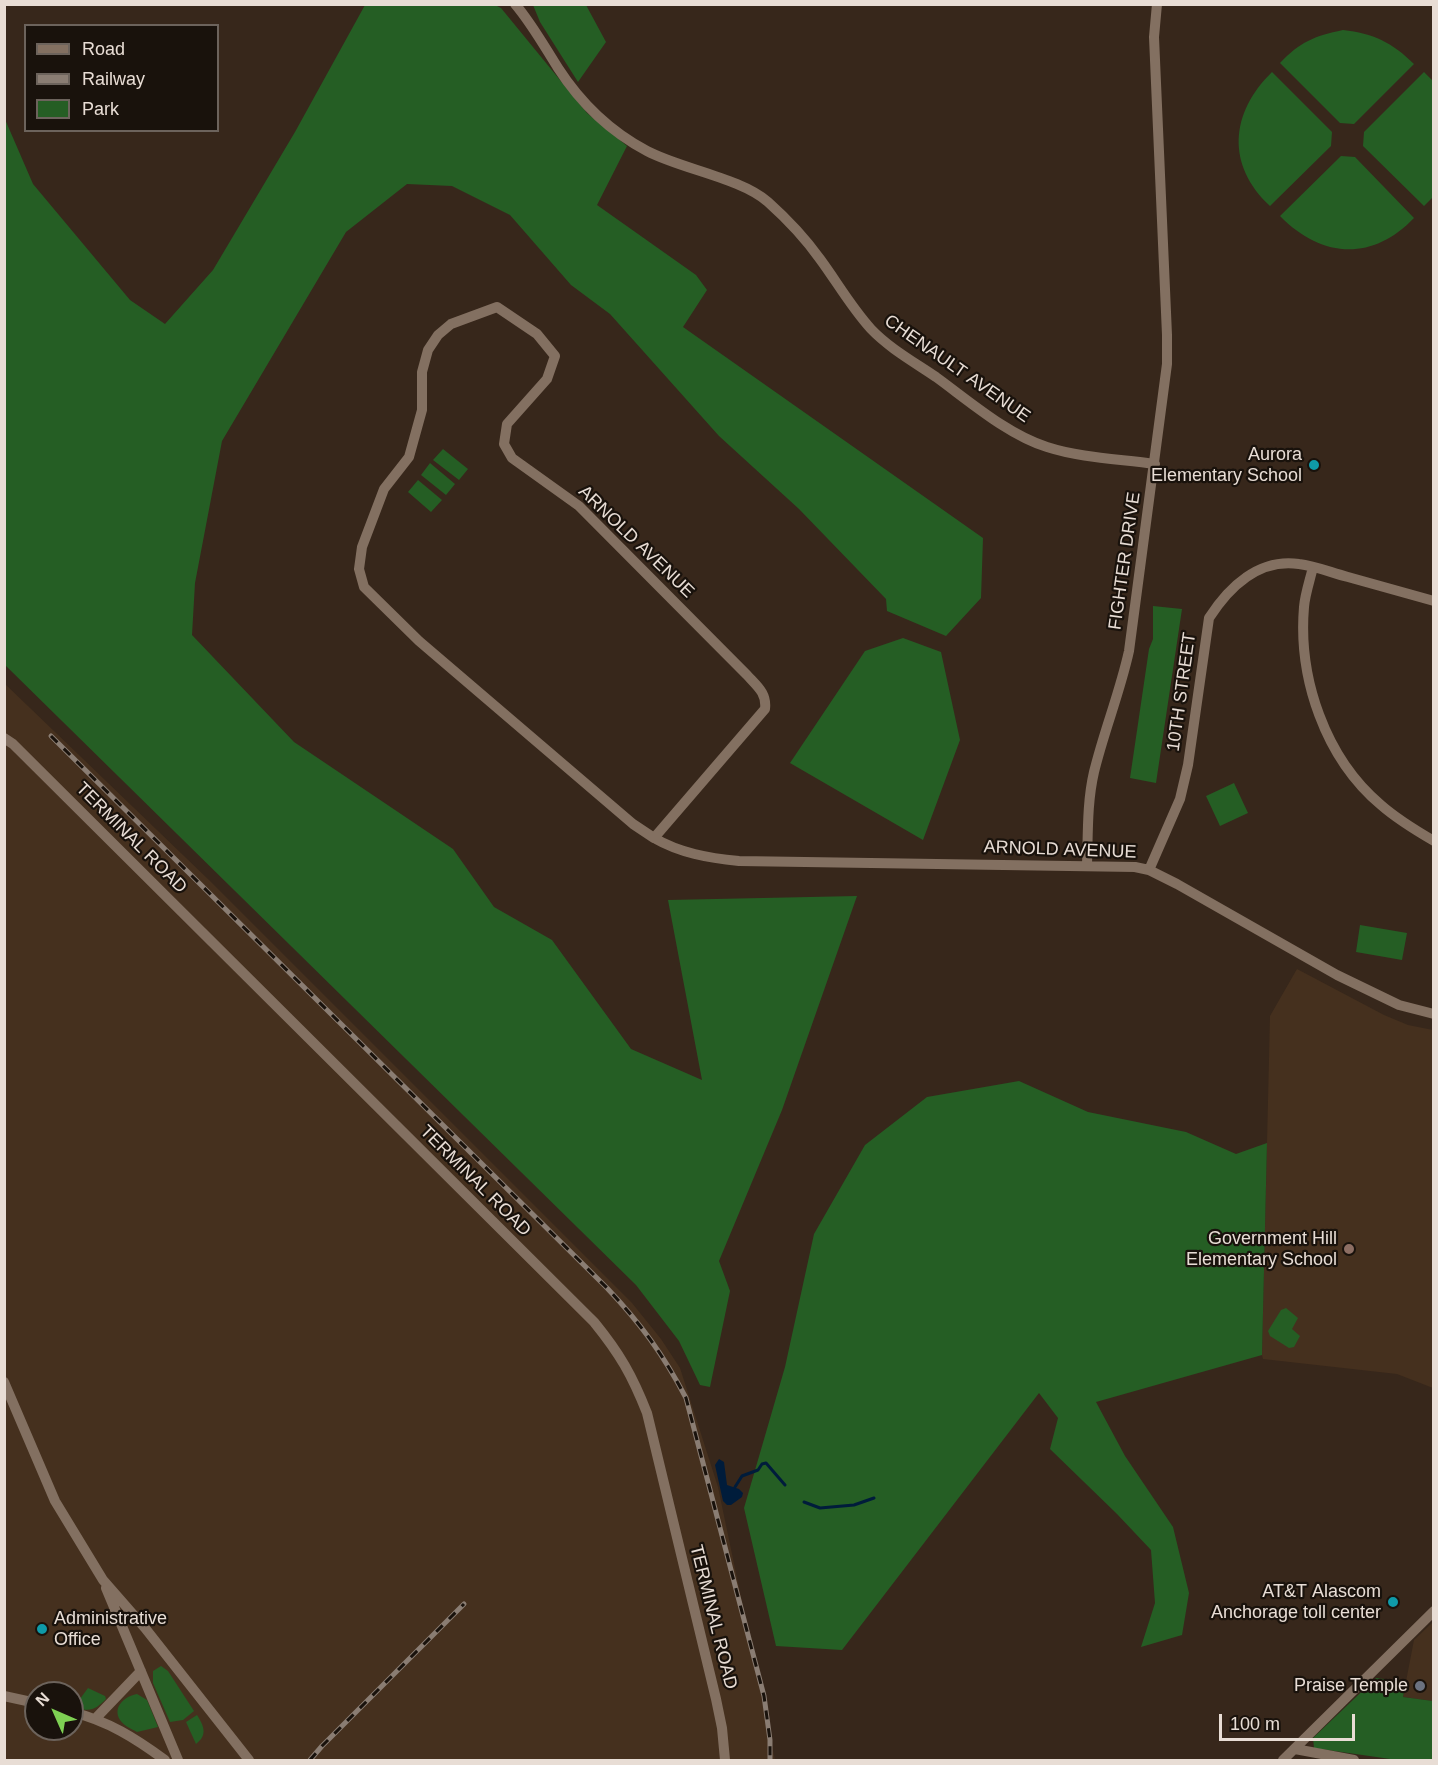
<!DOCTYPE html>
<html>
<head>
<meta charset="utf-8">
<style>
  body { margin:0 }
  #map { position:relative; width:1438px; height:1765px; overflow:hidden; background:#37271b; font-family:Arial,sans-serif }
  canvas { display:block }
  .frame { position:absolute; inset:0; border:6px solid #e8ddd5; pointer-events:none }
  .legend { position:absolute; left:24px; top:24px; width:195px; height:108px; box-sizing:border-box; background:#19120c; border:2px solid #6c635c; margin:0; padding:8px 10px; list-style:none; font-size:18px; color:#e8ddd5 }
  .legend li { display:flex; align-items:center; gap:12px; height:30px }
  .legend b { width:30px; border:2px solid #6c635c }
  .north { position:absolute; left:24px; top:1681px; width:60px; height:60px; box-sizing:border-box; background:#19120c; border:2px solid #6c635c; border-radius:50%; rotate:315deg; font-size:16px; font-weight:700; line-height:24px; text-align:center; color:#e8ddd5 }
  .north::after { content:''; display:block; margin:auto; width:21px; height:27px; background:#7ed053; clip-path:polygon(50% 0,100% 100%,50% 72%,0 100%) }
  .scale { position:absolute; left:1219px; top:1714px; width:136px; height:27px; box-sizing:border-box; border:3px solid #e8ddd5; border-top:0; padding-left:8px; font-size:18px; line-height:21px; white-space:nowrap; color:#e8ddd5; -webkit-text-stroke:4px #19120c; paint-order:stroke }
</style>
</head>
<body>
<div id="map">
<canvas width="1438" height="1765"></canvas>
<div class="frame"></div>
<ul class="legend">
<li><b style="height:8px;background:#837061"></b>Road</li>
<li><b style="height:8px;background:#8a7d73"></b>Railway</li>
<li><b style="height:16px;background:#255e24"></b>Park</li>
</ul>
<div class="north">N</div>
<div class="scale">100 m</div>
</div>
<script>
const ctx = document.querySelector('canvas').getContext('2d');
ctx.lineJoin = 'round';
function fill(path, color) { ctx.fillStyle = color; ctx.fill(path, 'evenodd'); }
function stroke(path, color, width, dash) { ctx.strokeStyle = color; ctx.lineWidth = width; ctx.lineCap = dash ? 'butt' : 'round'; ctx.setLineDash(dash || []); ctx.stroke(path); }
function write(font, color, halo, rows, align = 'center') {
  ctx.font = font + ' Arial,sans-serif'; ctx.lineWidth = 4.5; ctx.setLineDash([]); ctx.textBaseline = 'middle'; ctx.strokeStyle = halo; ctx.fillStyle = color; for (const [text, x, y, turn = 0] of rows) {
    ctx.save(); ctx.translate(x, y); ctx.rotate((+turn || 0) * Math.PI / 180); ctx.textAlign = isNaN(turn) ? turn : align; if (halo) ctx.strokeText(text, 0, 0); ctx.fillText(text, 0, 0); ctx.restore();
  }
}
const built = new Path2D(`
  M4,683L210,881L632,1303L661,1339L680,1368L718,1487L775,1760H5ZM36,1693H72V1729H36Z
  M1297,969L1384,1015L1408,1025L1433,1030V1388L1397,1374L1263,1359L1262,1355L1270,1016Z
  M1433,1622V1701L1403,1697L1414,1640Z`);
const green = new Path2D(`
  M365,5H495L501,8L587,113L627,146L597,205L696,275L707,290L683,327L983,538L981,598L946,636L887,611L886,599L799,509L719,436L610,314L571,285L510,215L452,186L407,184L346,232L222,441L195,583L192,635L294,742L453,849L494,907L552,940L631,1049L702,1080L668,900L857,896L782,1110L719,1261L730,1291L710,1387L700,1385L679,1341L636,1285L5,665L4,117L33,184L130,300L165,324L213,270L295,132Z
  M533,5H586L606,42L578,82L540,22Z
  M1343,30C1373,33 1393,43 1414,64L1354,124L1340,123L1280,63C1300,42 1314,36 1343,30Z
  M1272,72L1332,132L1331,146L1270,206C1226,165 1230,113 1272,72Z
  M1424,72L1433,81L1434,196L1424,206L1363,146L1364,132Z
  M1341,156L1355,157L1414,218C1372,262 1321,258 1280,216Z
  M443,449L468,469L459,480L433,460Z
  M430,463L455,484L446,495L421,475Z
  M418,480L442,500L431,512L408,492Z
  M1153,606L1182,609L1156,783L1130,778L1149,649L1153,639Z
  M903,638L941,652L960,740L923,840L790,763L865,651Z
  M1234,783L1248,813L1220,826L1206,796Z
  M1360,925L1407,933L1402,960L1356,952Z
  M1019,1081L1088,1112L1186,1132L1236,1154L1267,1143L1262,1355L1096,1402L1125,1456L1173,1527L1189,1593L1182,1635L1141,1647L1155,1603L1151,1550L1117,1514L1050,1449L1058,1418L1039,1393L842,1650L776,1646L744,1508L785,1367L814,1234L865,1145L927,1097Z
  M1286,1308L1298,1318L1292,1329L1300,1336L1294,1347L1289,1348L1270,1336L1268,1331L1281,1310Z
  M161,1666L168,1671L194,1711L183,1720L170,1722L153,1683V1671Z
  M1376,1678L1406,1682L1403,1697L1433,1701V1760H1397L1314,1748L1313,1738Z
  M88,1688L105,1696L106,1699C98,1707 91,1713 79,1708L77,1703Z
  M137,1694L147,1700L158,1727L137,1732C132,1729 124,1726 120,1720C112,1707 125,1696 137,1694Z
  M197,1715C204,1726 208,1735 196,1744L186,1722Z`);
const water = new Path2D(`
  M719,1459L724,1462L727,1485L739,1489L743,1493L742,1497L731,1505H727L723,1501L715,1465Z`);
const stream = new Path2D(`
  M735,1487L742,1476L758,1470L762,1464L766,1463L785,1485
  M804,1502L820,1508L854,1505L874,1498`);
const street = new Path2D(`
  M515,4C532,24 544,46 558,68C580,102 611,132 647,151C681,169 741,178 768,202C787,219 805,238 820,259C837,282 851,307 871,329C889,348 914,362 936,377C969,401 1008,435 1047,447C1081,458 1120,459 1155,464
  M497,307L537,334L555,356L547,379L507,424L504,444L512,458L579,506L747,675C757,686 767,693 765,709L654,838L633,824L419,641L364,587L359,569L362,547L384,489L409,457L422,410V372L428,350L438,335L451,324Z
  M1313,567C1310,580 1305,594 1304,607C1298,678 1325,758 1381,805C1397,819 1415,830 1434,841
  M4,738L13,744L594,1322C620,1354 632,1375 647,1413L716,1699L722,1728L725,1760
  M654,838C680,853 708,858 739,861L1135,867L1149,870L1177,884L1337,975L1399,1005L1434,1014
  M1087,865C1088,834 1087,802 1094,772C1104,731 1120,692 1129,651L1167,364V335L1154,37L1157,4
  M1149,870L1180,799L1188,765L1209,618C1229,587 1259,558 1299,564C1316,566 1332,573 1348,577C1377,585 1405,593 1434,601
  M4,1382L55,1501L103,1580L145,1628L249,1760
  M106,1588L178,1760
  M4,1696L36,1703
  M72,1712C108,1721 135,1738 165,1760
  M96,1718L141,1671
  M1295,1749L1354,1760
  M1283,1760L1434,1611`);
const rail = new Path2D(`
  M51,736L607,1288C641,1324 663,1354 686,1398L764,1696L770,1740V1760
  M310,1760L322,1746L464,1604`);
const markers = [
  [1314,465,6,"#0f9aa8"],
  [1349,1249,6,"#8d6e63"],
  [1393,1602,6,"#0f9aa8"],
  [42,1629,6,"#0f9aa8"],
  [1420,1686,6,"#6b7280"]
];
const streetNames = [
  ["CHENAULT AVENUE",957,369,35],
  ["ARNOLD AVENUE",636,542,44],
  ["FIGHTER DRIVE",1125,561,-82],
  ["10TH STREET",1182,692,-82],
  ["TERMINAL ROAD",131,838,45],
  ["ARNOLD AVENUE",1060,850,2],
  ["TERMINAL ROAD",475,1181,45],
  ["TERMINAL ROAD",713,1617,76]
];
const poiNames = [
  ["Aurora",1302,455],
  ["Elementary School",1302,476],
  ["Government Hill",1337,1239],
  ["Elementary School",1337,1260],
  ["AT&T Alascom",1381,1592],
  ["Anchorage toll center",1381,1613],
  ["Administrative",54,1619,"left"],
  ["Office",54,1640,"left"],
  ["Praise Temple",1408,1686]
];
fill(built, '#45301e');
fill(green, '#255e24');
fill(water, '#001c3b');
stroke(stream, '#001c3b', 3);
stroke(street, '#837061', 10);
stroke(rail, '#8a7d73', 5);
stroke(rail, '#19120c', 3, [9]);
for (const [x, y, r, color] of markers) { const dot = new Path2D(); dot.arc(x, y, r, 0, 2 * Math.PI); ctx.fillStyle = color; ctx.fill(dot); stroke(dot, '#19120c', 2); }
write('18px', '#e8ddd5', '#19120c', streetNames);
write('18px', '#e8ddd5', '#19120c', poiNames, 'right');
</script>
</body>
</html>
